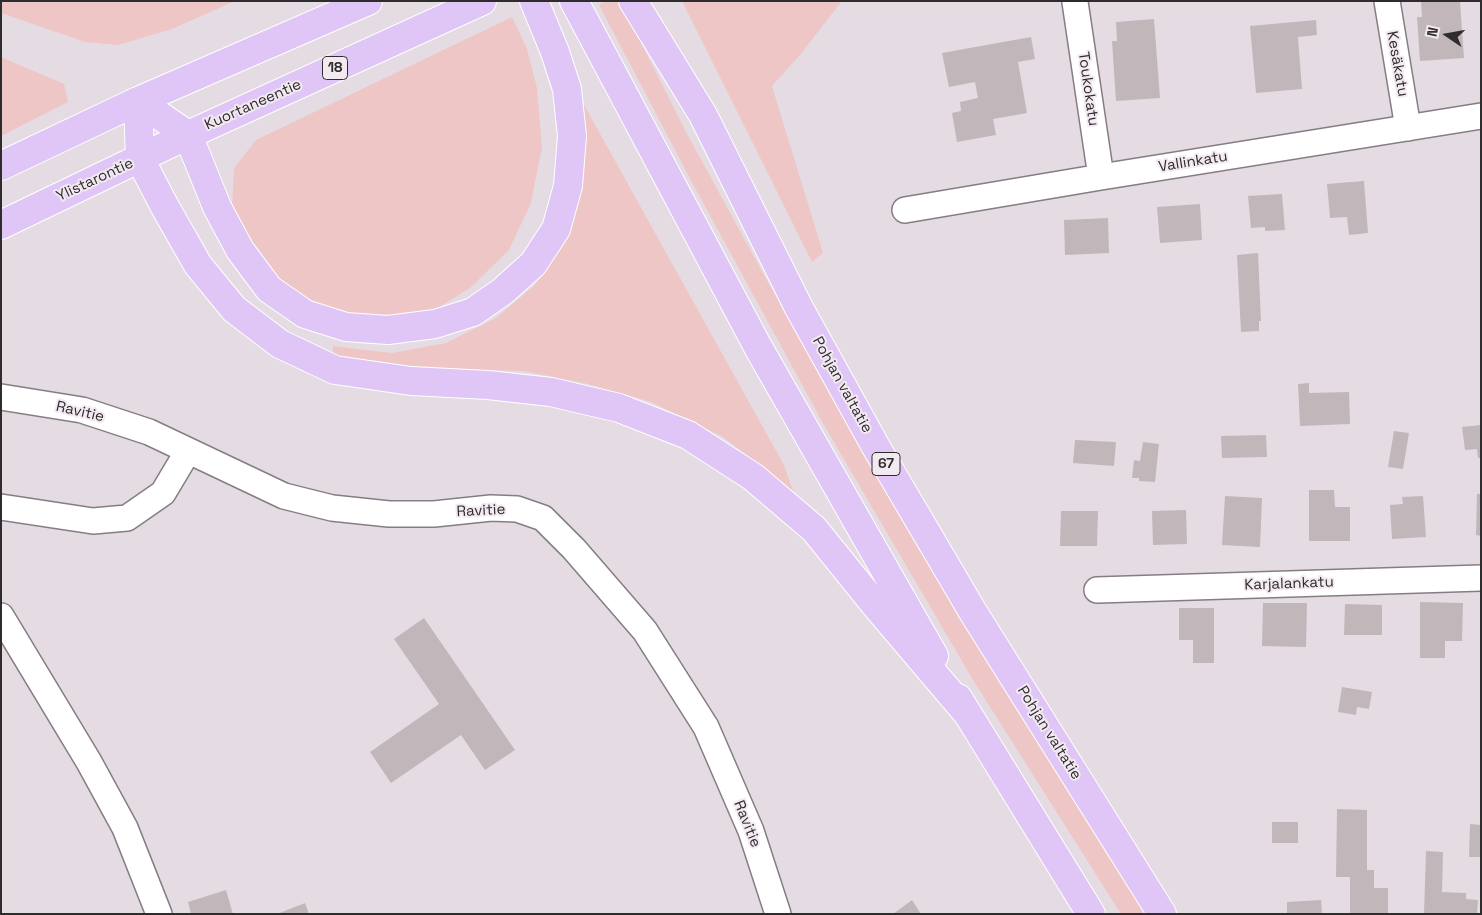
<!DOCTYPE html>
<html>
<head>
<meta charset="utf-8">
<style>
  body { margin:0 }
  #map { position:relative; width:1482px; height:915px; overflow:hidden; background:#e5dce3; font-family:"Space Grotesk",sans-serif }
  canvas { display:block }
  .frame { position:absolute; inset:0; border:2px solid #2f2c2e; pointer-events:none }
  .north { position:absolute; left:1422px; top:10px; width:50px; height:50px; -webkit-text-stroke:4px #f2e9f1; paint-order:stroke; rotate:282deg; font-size:14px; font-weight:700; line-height:20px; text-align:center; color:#2f2c2e }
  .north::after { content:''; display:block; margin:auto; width:18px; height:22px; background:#2f2c2e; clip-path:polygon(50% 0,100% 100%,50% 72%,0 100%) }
</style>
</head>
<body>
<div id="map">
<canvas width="1482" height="915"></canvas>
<div class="frame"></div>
<div class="north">N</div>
</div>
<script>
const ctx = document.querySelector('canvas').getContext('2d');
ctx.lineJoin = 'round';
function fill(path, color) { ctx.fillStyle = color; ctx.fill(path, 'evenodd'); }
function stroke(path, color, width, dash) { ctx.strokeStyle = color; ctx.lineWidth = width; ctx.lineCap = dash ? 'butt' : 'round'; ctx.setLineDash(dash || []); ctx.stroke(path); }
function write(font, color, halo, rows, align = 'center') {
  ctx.font = font + ' "Space Grotesk",sans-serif'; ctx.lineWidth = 4; ctx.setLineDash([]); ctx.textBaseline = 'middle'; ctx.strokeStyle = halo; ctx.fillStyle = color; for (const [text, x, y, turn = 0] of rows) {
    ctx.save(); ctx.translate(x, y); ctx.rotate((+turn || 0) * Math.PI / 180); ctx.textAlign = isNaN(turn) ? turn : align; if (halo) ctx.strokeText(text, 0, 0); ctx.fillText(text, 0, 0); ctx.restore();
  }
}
const green = new Path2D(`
  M1,1H235L172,29L118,45L85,42L1,13Z
  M605,1H620L686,132L764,275L866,455L1148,914H1121L973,680L824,425L694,186L599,5Z
  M682,1H842L800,55L772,86L823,253L812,262Z
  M512,17L527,49L537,88L542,147L531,203L509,250L470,288L428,314L371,319L322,306L281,283L253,245L232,206L234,168L256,140Z
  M1,57L64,84L68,102L1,136Z
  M578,94L784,465L793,491L723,437L651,402L588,384L524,371L388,368L333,356V346L392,353L446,343L496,318L535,285L558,251L574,209L585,159Z`);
const building = new Path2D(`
  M1421,1H1460L1464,58L1420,61L1417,17H1422Z
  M1154,19L1160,98L1116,101L1112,41H1117L1116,22Z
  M1316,20L1317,35L1298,37L1302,89L1256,93L1250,26Z
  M1031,37L1035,59L1018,62L1027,113L993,119L996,135L957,142L952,113L961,111L960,102L978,98L975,82L949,87L942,53Z
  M1364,181L1368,233L1349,235L1347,217L1330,218L1327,184Z
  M1282,194L1285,230L1265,231V227L1251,228L1248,196Z
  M1200,204L1202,240L1160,243L1157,207Z
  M1108,218L1109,253L1065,255L1064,220Z
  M1258,253L1261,321H1259V331L1241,332L1237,255Z
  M1309,383V393L1349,392L1350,424L1300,426L1298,384Z
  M1481,425V458H1478L1477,449L1465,450L1462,427Z
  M1394,431L1409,433L1403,469L1388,467Z
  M1266,435L1267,457L1222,458L1221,436Z
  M1075,440L1116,442L1114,466L1073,463Z
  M1143,442L1159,444L1155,482L1139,481V478H1132L1134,460L1140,461Z
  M1309,490H1334L1335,507H1350V541H1309Z
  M1477,494H1481V536L1476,535Z
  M1225,496L1262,498L1260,547L1222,545Z
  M1423,496L1426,537L1392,539L1390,505L1403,504L1402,497Z
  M1186,510L1187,544L1153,545L1152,511Z
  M1061,511H1098L1097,546H1060Z
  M1420,602L1463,603L1462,641H1445V658H1420Z
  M1263,603H1307L1306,647L1262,646Z
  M1345,604L1382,605V635H1344Z
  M1179,608H1214V663H1193V640H1179Z
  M424,618L515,750L485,770L461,735L391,783L370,752L439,704L394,639Z
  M1342,687L1372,692L1369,709L1357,707L1356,715L1338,712Z
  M1337,809L1367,810V870H1374V888H1388V914H1350V877H1336Z
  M1272,822H1298V843H1272Z
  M1470,824L1481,825V857H1469Z
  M1426,851L1443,852L1442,892L1466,893V899L1478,900L1477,914H1424Z
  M226,890L233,914H191L188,902Z
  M912,900L921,914H893Z
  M1321,900L1322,914H1287V902Z
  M305,903L309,914H277Z`);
const minor = new Path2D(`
  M1387,1L1408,128
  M1075,2L1101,177
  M905,210L1101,177L1481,116
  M1,397L82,410L149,432L284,496L332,508L389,514H434L491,508L517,509L543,518L574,549L645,631L706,727L751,831L778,914
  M1,507L93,521L127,518L163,493L188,451
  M1097,590L1481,578
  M1,616L89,762L125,828L159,914`);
const trunk = new Path2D(`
  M574,1L758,347L934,656
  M633,1L703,115L799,308L876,447L973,612L1162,914
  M138,101L140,159L165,207L198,265L234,309L280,344L335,370L411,381L488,385L551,392L619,408L688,435L753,477L814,529L877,607L967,713
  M138,101L188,135L217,207L240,250L269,289L305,314L346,327L388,330L435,324L473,312L503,291L533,264L556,229L568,186L572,136L567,89L555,52L534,1
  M1,166L138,101L368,1
  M1,225L188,135L482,1
  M958,698L1091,914`);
const shields = [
  [335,68,25],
  [886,464,28]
];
const shieldNames = [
  ["18",335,68],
  ["67",886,464]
];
const streetNames = [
  ["Kesäkatu",1397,64,80],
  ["Toukokatu",1088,89,82],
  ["Kuortaneentie",253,105,-24],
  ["Vallinkatu",1193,162,-9],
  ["Ylistarontie",95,180,-25],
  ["Pohjan valtatie",842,385,61],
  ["Ravitie",80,412,13],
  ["Ravitie",481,511,-3],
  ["Karjalankatu",1289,584,-2],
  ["Pohjan valtatie",1049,733,58],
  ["Ravitie",747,824,68]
];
fill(green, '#efc6c6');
fill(building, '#c1b6b9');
stroke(minor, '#857d83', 28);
stroke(trunk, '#fff', 30);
stroke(minor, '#fff', 25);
stroke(trunk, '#dfc6f7', 28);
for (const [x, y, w] of shields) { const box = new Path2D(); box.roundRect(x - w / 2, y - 11.5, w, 23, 4); ctx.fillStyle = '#f2e9f1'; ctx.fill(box); stroke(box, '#2f2c2e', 1); }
write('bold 14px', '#2f2c2e', null, shieldNames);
write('15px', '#2f2c2e', '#f2e9f1', streetNames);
</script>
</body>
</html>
